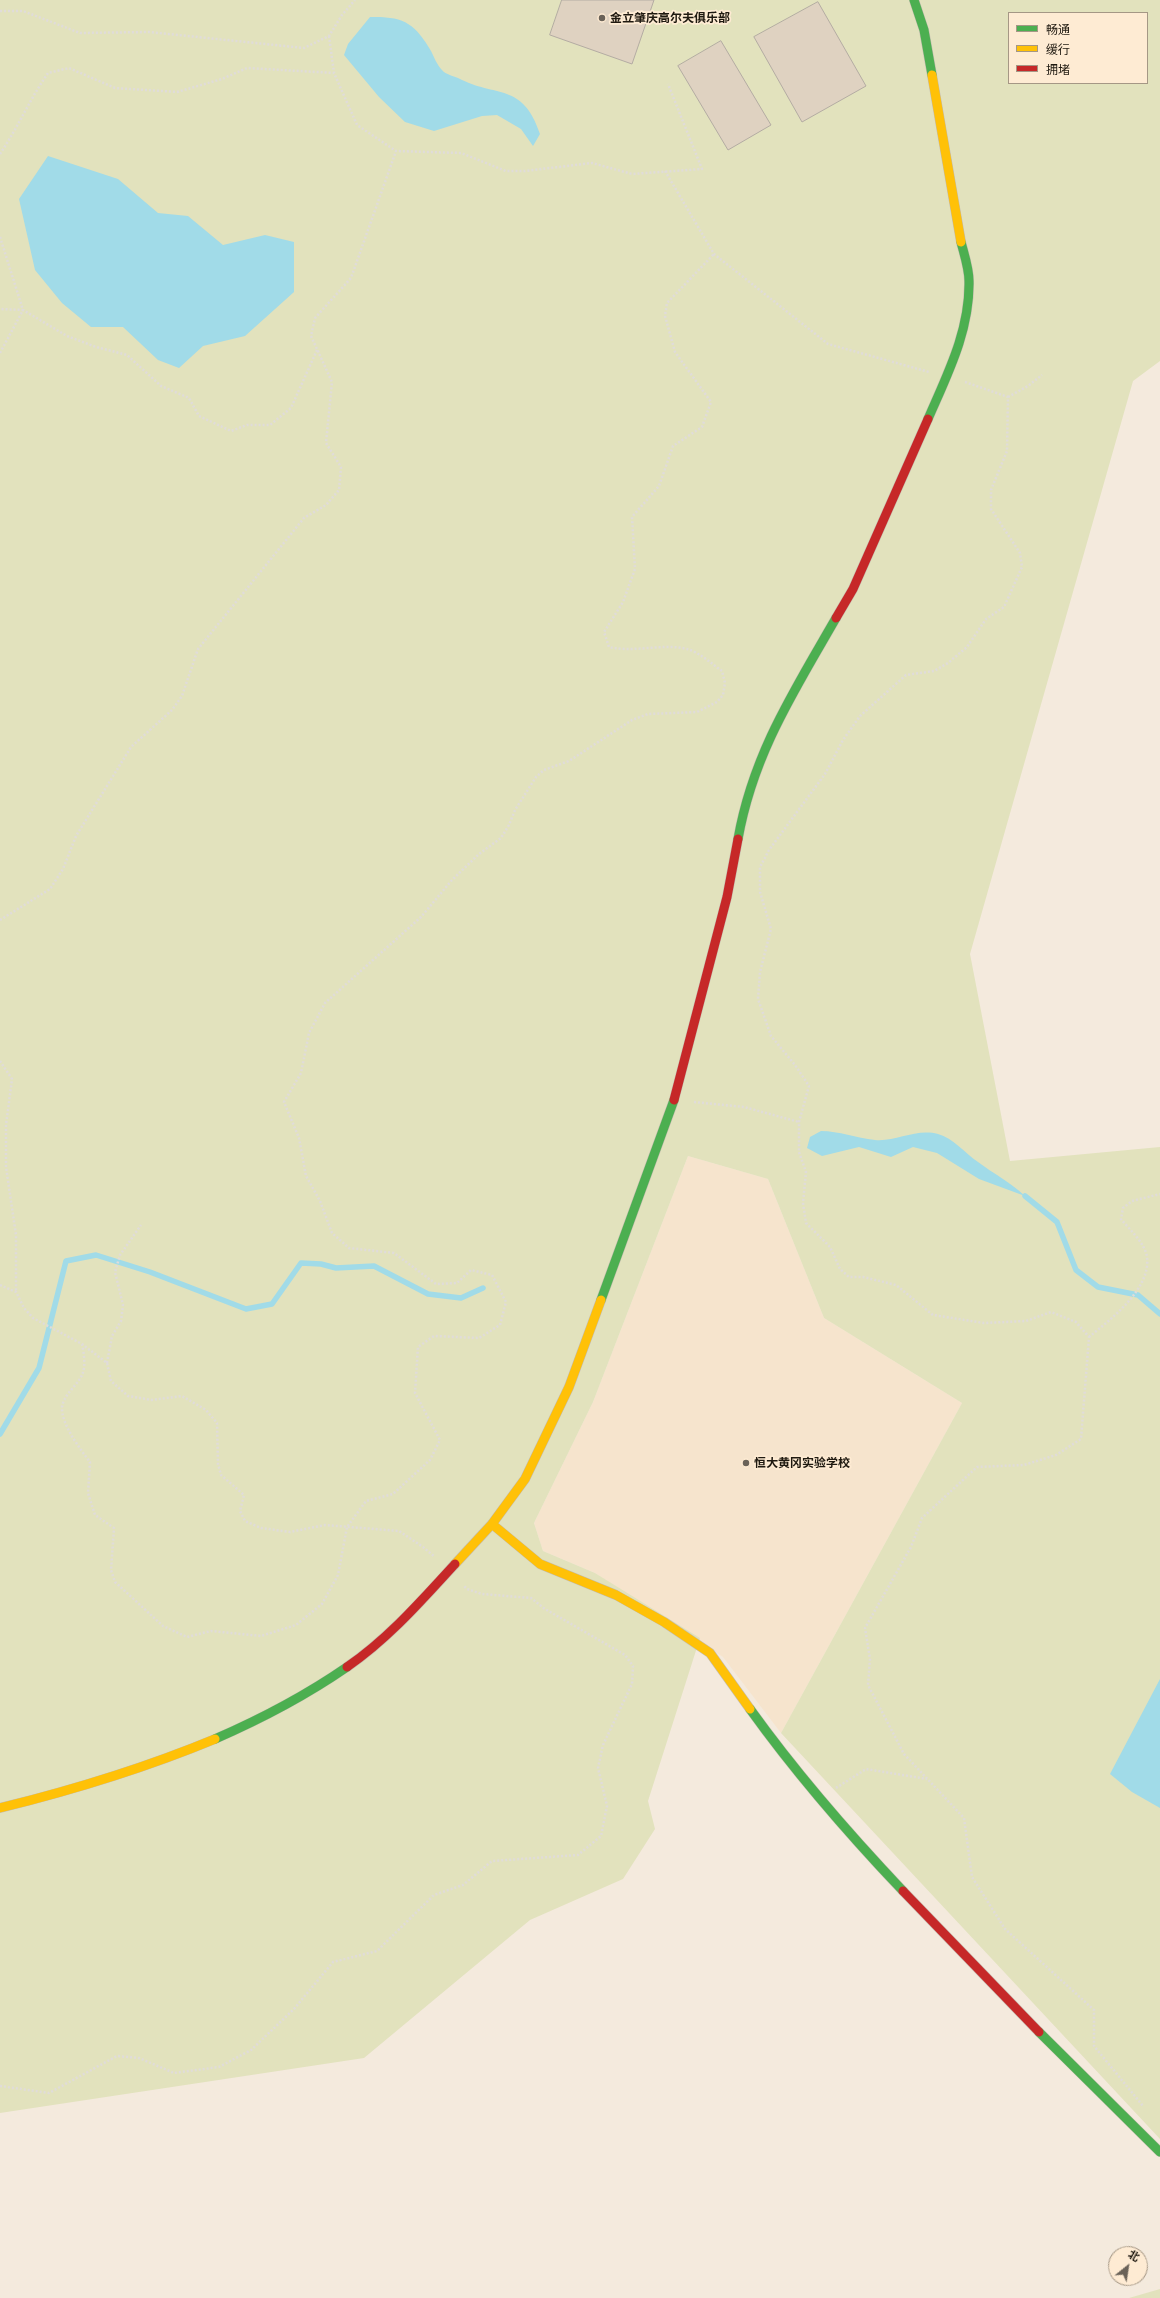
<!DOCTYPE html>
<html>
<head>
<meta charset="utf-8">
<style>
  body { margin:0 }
  #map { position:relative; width:1160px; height:2298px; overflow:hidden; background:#f4eadd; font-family:Figtree,"Noto Sans SC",sans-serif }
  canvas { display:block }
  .legend { position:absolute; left:1008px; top:12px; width:140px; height:72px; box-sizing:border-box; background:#feebd3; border:1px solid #a59785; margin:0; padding:5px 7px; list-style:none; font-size:12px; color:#1f1910 }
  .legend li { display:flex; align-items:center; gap:8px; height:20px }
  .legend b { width:20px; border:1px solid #a59785 }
  .north { position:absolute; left:1108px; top:2246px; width:40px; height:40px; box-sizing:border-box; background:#feebd3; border:1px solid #a59785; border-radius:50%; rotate:30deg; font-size:11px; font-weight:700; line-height:16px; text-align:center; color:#1f1910 }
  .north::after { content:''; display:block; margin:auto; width:14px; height:18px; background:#6a6258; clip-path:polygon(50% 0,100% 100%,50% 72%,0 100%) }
</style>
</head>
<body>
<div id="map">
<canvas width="1160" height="2298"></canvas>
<ul class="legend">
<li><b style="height:5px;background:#4caf50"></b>畅通</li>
<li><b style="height:5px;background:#ffc107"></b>缓行</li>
<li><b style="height:5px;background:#c62828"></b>拥堵</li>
</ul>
<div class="north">北</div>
</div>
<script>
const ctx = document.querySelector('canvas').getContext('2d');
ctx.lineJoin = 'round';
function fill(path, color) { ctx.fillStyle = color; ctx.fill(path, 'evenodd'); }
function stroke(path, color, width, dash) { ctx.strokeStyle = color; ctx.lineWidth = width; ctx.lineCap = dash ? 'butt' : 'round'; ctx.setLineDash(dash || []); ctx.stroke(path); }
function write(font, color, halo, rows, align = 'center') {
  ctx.font = font + ' Figtree,"Noto Sans SC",sans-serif'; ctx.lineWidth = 3.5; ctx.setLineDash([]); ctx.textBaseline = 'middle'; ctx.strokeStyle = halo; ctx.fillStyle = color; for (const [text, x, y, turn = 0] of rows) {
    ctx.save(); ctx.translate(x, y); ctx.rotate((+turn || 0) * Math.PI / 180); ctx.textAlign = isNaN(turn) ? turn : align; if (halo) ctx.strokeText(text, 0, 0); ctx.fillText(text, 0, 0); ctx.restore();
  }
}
const built = new Path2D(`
  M688,1156L768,1179L824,1318L962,1403L781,1733L723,1657L595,1573L543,1551L534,1523L593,1402Z`);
const green = new Path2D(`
  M0,0H1160V361L1133,381L970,954L1010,1161L1160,1147V2139L781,1733L962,1403L824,1318L768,1179L688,1156L593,1402L534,1523L543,1551L595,1573L700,1638L648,1801L655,1829L623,1879L530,1920L364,2058L0,2113ZM1009,13H1147V83H1009Z
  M1160,2289V2298H1129Z`);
const water = new Path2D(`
  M370,17C403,16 415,23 431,51C434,57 437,65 442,70C445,74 453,76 458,78C496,98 523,82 540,134L533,146L521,129L497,115L482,116L434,131L405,122L379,97L344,55L348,44Z
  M48,156L118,179L158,213L188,216L223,245L265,235L294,242V292L245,336L203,346L179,368L158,360L123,327H91L62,303L35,270L19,199Z
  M821,1131C839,1131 856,1138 875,1140C896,1142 916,1128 938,1134C953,1138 965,1153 978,1162C994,1174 1010,1182 1025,1196L979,1179L937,1153L913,1147L891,1157L859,1147L822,1156L807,1148L810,1137Z
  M1160,1679V1808L1132,1792L1110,1774Z`);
const stream = new Path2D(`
  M1025,1196L1057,1222L1076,1270L1098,1287L1138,1295L1160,1314
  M0,1434L39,1368L66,1261L96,1255L150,1272L246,1309L272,1304L301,1263L321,1264L336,1268L374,1266L428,1294L461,1298L483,1288`);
const building = new Path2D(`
  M562,0H654L632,64L550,35Z
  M818,2L866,86L802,122L754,37Z
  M721,41L771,125L728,150L678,66Z`);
const path = new Path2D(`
  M0,11H23L80,33L149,32L304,48L329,36L342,15L355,0
  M329,36L334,73L357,125L396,151L461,153L506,171H525L592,163L632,174L702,169L668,84
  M0,154C18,127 30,99 48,73L69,68L115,88L177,92L222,79L247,68L334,73
  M665,171L714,254L828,344L929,372
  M0,237L23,310L0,309
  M0,353L23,310L67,336L96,347L127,355L161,386L189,398L199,416L231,431L247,425H270L291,408L317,350
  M965,382L1008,397L1007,451L991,490V509L1020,553L1022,567L1004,607L986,619L967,647L948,663L934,671L906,675L860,716L843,740L825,774L769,850L760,867V892L771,929L760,972L758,999L771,1036L795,1065L809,1086L799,1122V1152L806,1172L803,1203L806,1223L830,1247L840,1269L849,1277H863L896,1285L933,1315L984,1323L1026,1321L1051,1312L1076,1322L1089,1337L1081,1439L1056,1455L1024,1465L977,1467L922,1518L911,1547L865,1628L870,1659L868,1685L904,1754L964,1818L972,1877L1005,1929L1094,2010V2046L1143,2106
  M1008,397L1028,386L1042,375
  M0,920L50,889L63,869L76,836L131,747L172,710L182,696L198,649L304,518L326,505L339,490L341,467L326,443L332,382L311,336L315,318L351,278L396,151
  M0,1061L12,1079L6,1125V1167L16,1235V1292
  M694,1102L744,1107L799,1122
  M0,1285L16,1292L24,1308L33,1318L82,1344L107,1363L111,1381L128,1396L152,1400L182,1396L206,1410L217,1423L218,1464L221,1475L244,1495L240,1511L245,1521L261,1528L290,1532L325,1525L399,1531L423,1547L435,1557
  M1089,1337C1111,1319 1151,1289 1147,1257C1145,1243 1129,1229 1121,1219L1123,1208L1132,1201L1160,1194
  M82,1344C84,1353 86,1367 82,1375C77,1386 64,1394 62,1407C61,1424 80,1449 90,1462L88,1493L95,1515L114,1528L111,1570L115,1582L163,1626L187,1637L211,1631L261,1636L296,1625L322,1604L338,1575L347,1527L366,1501L393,1494L430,1460L440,1440L415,1393L418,1347L434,1336L479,1338L500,1325L506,1302L492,1275L471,1270L457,1283L436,1284L394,1253L349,1248L332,1233L320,1201L306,1176L299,1138L284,1102L301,1073L309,1033L325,1003L421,917L452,880L479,854L501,838L509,825L515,810L536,777L544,770L569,761L632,720L648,714L697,712L717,702L723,695L725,683L722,671C712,664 699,652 687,649C662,643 634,653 609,647L604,632L623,602L635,569L632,517L659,486L673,446L702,427L711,402L675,352L665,316L667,303L714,254
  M107,1363L112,1336L121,1321L123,1305L115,1272L120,1255L141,1225
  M836,1788L866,1769L927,1779
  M0,2086L49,2093L117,2056L139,2058L174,2073L219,2067L251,2050L294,2009L333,1962L377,1951L434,1895L463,1885L492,1861L578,1855L601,1836L607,1806L598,1768L603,1745L632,1684L633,1666L625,1655L545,1609L531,1598L482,1594L467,1589L463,1585`);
const fast = new Path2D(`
  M914,0L924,30L932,75
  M928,419C947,375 970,331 969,281C969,268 964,254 961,242
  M738,839C753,754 794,691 836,618
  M601,1300L674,1100
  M750,1709C796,1773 848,1833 903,1891
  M215,1739C261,1719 305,1696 347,1667
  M1039,2032L1160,2152`);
const slow = new Path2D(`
  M932,75L961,242
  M492,1524L540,1564L616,1595L664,1622L710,1653L750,1709
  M455,1564L492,1524L525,1479L569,1387L601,1300
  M0,1808C73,1790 145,1768 215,1739`);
const jam = new Path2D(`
  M836,618L853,589L928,419
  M674,1100L727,897L738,839
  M347,1667C388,1639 422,1600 455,1564
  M903,1891L1039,2032`);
const markers = [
  [602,18,4,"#6a6258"],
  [746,1463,4,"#6a6258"]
];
const poiNames = [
  ["金立肇庆高尔夫俱乐部",610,18],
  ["恒大黄冈实验学校",754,1463]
];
fill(built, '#f6e4cd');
fill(green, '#e2e2bd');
fill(water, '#a1dbe8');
stroke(stream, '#a1dbe8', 5.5);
fill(building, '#dfd2c1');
stroke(building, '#b4aca3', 1);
stroke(fast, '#c3bbb0', 10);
stroke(slow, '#c3bbb0', 10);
stroke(jam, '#c3bbb0', 10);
stroke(path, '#e0dcd9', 2.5, [2, 2]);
stroke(fast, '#4caf50', 9);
stroke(slow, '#ffc107', 9);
stroke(jam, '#c62828', 9);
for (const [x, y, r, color] of markers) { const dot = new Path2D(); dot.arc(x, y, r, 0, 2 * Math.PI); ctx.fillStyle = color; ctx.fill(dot); stroke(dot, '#feebd3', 1.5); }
write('bold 12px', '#1f1910', '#feebd3', poiNames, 'left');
</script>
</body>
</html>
